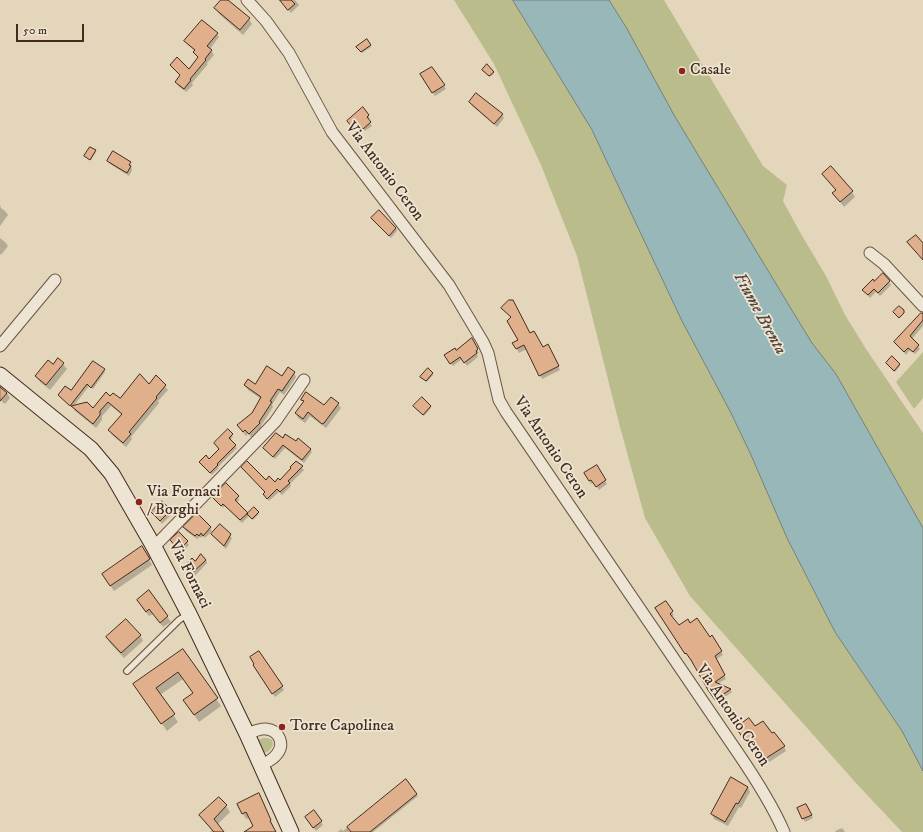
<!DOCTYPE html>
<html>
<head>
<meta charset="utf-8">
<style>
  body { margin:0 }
  #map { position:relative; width:923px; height:832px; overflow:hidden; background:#e3d6bb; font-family:"IM FELL DW Pica",serif }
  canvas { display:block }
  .scale { position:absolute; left:16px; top:24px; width:68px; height:18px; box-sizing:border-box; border:2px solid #442b1d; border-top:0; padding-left:5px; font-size:12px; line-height:14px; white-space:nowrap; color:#442b1d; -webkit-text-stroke:3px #ede4d3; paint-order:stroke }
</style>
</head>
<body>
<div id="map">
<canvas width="923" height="832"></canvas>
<div class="scale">50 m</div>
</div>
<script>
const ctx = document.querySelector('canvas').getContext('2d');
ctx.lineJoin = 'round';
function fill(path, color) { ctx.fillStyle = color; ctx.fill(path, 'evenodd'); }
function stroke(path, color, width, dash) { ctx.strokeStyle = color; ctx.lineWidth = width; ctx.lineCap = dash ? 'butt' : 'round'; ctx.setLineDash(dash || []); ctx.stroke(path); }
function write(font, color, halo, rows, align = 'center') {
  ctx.font = font + ' "IM FELL DW Pica",serif'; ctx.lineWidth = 3.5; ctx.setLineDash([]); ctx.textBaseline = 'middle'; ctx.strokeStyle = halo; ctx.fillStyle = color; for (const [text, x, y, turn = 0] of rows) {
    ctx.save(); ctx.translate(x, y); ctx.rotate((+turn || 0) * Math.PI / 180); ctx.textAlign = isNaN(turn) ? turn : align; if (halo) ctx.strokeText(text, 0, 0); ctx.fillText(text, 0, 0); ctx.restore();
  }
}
const green = new Path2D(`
  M454,0H513L592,130L682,321L731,413L751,455L787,538L835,632L902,731L923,771V832H902L855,782L690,596L645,518L620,427L577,256L541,165L494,64Z
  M609,0H664L763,166L787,185L783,201L801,234L826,276L845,315L866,349L923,433V528L836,374L812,343L787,302L674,115L626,27Z
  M923,352V398L914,409L896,382Z
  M263,738H268L272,740L273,745L269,751L263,753L258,740Z`);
const water = new Path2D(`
  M513,0H609L626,27L674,115L787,302L812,343L836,374L923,528V771L902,731L835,632L787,538L751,455L731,413L682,321L592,130Z`);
const shadow = new Path2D(`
  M223,0H227L249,19L252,24L243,35L219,14L216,8Z
  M280,0H295L299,5L291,13Z
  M217,34L219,37L210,49L214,55L207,63L208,64L192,83L193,85L186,92L178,86L176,82L181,76L171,65L189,70L199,58L194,52L195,51L188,45L185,41Z
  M367,40L371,47L362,53L358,47Z
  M487,66L494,74L490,77L484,71Z
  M431,68L446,89L435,96L423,77Z
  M470,102L502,115L504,118L497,127L472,106Z
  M363,109L370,118L368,120L372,126L365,131L361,126L355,131L350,124Z
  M95,151L96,152L91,160L86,157Z
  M108,161L130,163L132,170L129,176L110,164Z
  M830,168L852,192L855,197L844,207L833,193L836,191L823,174Z
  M0,205L1,208L5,211L8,215L0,226Z
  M372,218L396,228L397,231L391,238Z
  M0,238L5,242L8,246L1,255L0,254Z
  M874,282H889L891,285L880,296L876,292L870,298L864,290Z
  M503,309L543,348L550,350L560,370L542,379L527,349L519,353L514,344L519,341L511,318Z
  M923,314V326L912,339L920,349L915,354L910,350L906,355L895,342Z
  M472,340L479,353L477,354L478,357L467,366L462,359L453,366L447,359Z
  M63,364L67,369L50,390L40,382L36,376L53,366Z
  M900,364V366L895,372L888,365Z
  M104,370L105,372L93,389L89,386L73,407L93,409L111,398L120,399L149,385L156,376L168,390L158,401L159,403L131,437L132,439L126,447L112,435L110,430L122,415L111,406L102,416V420L96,428L75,411L73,407L59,395L71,392Z
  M294,373L296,377L284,395L280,392L272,405L273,407L261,426L262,428L252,438L248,434L246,436L238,426L252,413L261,399L248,390L245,385H255L282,378Z
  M432,374L433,375L427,382L422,378Z
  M0,388L7,393L10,398L5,404L0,400Z
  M422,399L431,408L424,416L415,408Z
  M302,400L324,407L338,404L341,408L326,428L310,416L305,423L298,418L296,413L304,403Z
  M228,431L233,437L230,440L237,448L218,467L219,468L212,475L200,462L209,460L220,449Z
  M283,439L310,449L312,452L304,463L285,448L275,459L264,448Z
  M296,462L304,470L290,484L291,486L282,495L279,492L269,501L264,495L266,492V481L275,483L280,481L292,469Z
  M596,467L607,484L599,490L594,482L591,484L585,474Z
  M213,497H238L239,500L236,503L248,515L254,509L259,514L253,520L249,516L242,523L225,506L223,508Z
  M170,511L172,514L162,524L152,512Z
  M220,525L232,538L226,549L212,535Z
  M184,528H210L212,531L205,538L203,536L201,538L200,537L197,539L186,531Z
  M171,541H187L189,545L182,552Z
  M149,559L152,565L114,591L106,580Z
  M206,560L207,563L194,577L185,567L195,562Z
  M149,592L171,622L163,627L153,614L149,616L141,606Z
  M666,602L674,615L671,617L678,626L690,624L709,638L712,636L723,655L715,660L726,679L717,684L730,689L732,692L718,702L656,608Z
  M140,635L143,641L124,658L110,643L107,638Z
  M182,650L221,706L199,722L189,708L194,694L183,679L160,695L178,722L167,731L139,692Z
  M259,652L284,690L275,697L256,669Z
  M755,728L784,746L786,751L763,766L740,732Z
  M406,781L418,796L373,832H338L341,829L343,831Z
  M748,787L750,792L741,808L739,807L728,826L714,819L712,814Z
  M219,798L226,806L230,812L217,825L222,832H210L212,830L200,815Z
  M262,800L276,832H246L254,826L250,818L246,819L238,805Z
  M806,805L813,818L805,822L798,809Z
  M314,811L323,825L316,831L308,821Z
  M842,828L845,832H836L835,831Z`);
const building = new Path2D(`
  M221,0H228L250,18L240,30L214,8Z
  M280,0H291L295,4L288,10Z
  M202,20L218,33L207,46L212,50L205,59L206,60L190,79L191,80L184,89L175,82L180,75L170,65L177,57L189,69L198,57L193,52L195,50L184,41Z
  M367,39L371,45L361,52L356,47Z
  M487,64L494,72L489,76L482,70Z
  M432,67L445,85L432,93L420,74Z
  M476,93L503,114L494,124L469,102Z
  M363,107L369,115L367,117L371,122L363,129L359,124L353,128L347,121Z
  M90,147L96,150L90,160L84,156Z
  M113,151L131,162L129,165L131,166L127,173L107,161Z
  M831,166L853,191L840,202L832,193L836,190L822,174Z
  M379,210L396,228L389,236L371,218Z
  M916,235L923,243V260L907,242Z
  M883,273L890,281L878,293L874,289L868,295L862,290L873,279L874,281Z
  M509,300H513L530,333L534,331L543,347L548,344L559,366L539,376L524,345L516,349L512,343L518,340L507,321L511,317L501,308Z
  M899,306L904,310V313L899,318L893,312Z
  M921,313H923V320L910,336L919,345L913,352L908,348L904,352L894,342Z
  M472,338L478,349L476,351L477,353L464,363L460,357L450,364L444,355L455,348L456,350Z
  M892,356L900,364L894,371L886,363Z
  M58,358L64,363L46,385L35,376L48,360L53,364Z
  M93,361L105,369L91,388L87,384L70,406L58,395L65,386L71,390Z
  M267,366L282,376L288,367L295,372L282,391L278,389L270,401L272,402L259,422L260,423L249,434L245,430L243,432L237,425L252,413L261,397L244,385L248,379L255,384Z
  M428,368L433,373L426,381L420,377Z
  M140,374L149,384L156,375L166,385L156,397L157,398L129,432L131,434L123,443L108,430L122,414L108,402L100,411V415L93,424L71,406L87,402L93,408L106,392L110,396L113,393L120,398Z
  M0,387L7,393L0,401Z
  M306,392L324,405L331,397L339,403L324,423L322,424L308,412L303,419L295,413L304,401L301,400Z
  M422,397L431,406L423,415L413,406Z
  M228,429L233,434L229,438L236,445L217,464L218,465L210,473L199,462L206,455L209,459L219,449L214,443Z
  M276,433L283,438L285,434L296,441L298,438L311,449L302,460L283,445L273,457L263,448Z
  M247,461L266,480L269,476L275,482L278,478L280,480L291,468L290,467L296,461L303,466L288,481L290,483L280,492L277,489L267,499L263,494L265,492L241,467Z
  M597,465L606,480L596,487L591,480L589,481L584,473Z
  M226,483L239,496L235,500L248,513L240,520L223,504L221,506L212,497Z
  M162,501L171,510L160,521L151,512Z
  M254,507L259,512L252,519L247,514Z
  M197,513L211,527L203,536L201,533L199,536L197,534L195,536L183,527Z
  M220,524L231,534L224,546L211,534Z
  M179,532L188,541L179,550L170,540Z
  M142,546L150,559L110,586L102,574Z
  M201,554L206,560L191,574L184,567L192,558L195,561Z
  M149,590L168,616L160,623L149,609L146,612L137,600Z
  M666,601L673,611L670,614L679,625L688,619L690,623L697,618L710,637L712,635L722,651L715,656L725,675L715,682L731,689L715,700L708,690L691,660L686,653L685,654L655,608Z
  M126,619L141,635L121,653L106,637Z
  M183,649L218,698L194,715L183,700L193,693L178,672L156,688L175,714L161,724L133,684Z
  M259,651L283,686L272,694L253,665L254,664L250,657Z
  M749,718L755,726L763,721L772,733L774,732L785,746L760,762L736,728Z
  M731,777L748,787L738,804L736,803L725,822L711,814Z
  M406,779L417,794L370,832H351L347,827Z
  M259,793L271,820L270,821L276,832H244L253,826L246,812L242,814L237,804Z
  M219,797L227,805L214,819L224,832H214L199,815Z
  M806,804L812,815L802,819L797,808Z
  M314,810L322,821L313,828L305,817Z`);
const lane = new Path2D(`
  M127,671L179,620L188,614`);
const street = new Path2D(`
  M247,0L266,21L289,53L332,132L449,285L483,342L488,353L499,400L506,412L738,753C755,778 772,804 784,832
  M870,253L884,264L923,306
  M0,346L55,280
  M154,547L275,422L304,380
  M247,734C253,732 260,728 266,729C279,730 285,744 277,754C273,760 267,762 261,765`);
const secondary = new Path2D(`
  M0,375L91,449L112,474L154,547L189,614L247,734L291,832`);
const markers = [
  [682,71,4,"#8f2418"],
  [139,502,4,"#8f2418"],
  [282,727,4,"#8f2418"]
];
const poiNames = [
  ["Casale",690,71],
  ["Via Fornaci",147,493],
  ["/ Borghi",147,511],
  ["Torre Capolinea",290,727]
];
const streetNames = [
  ["Via Antonio Ceron",384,172,53],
  ["Via Antonio Ceron",550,448,56],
  ["Via Fornaci",189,575,63],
  ["Via Antonio Ceron",732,716,56]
];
const waterNames = [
  ["Fiume Brenta",759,314,61]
];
fill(green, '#babc8c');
fill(water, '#97b7b8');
stroke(water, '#767f7a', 1);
fill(shadow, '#0003');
fill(building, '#e0b08d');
stroke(building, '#442b1d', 1);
stroke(lane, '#6c5644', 8);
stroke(street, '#6c5644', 13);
stroke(secondary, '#442b1d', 17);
stroke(lane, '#ede4d3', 5.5);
stroke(street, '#ede4d3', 11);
stroke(secondary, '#ede4d3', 15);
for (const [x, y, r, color] of markers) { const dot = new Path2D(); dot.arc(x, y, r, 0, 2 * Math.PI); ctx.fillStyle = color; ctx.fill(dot); stroke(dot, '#ede4d3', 1.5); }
write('16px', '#442b1d', '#ede4d3', poiNames, 'left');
write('16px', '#442b1d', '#ede4d3', streetNames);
write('italic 17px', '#55473c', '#ede4d3', waterNames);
</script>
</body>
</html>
